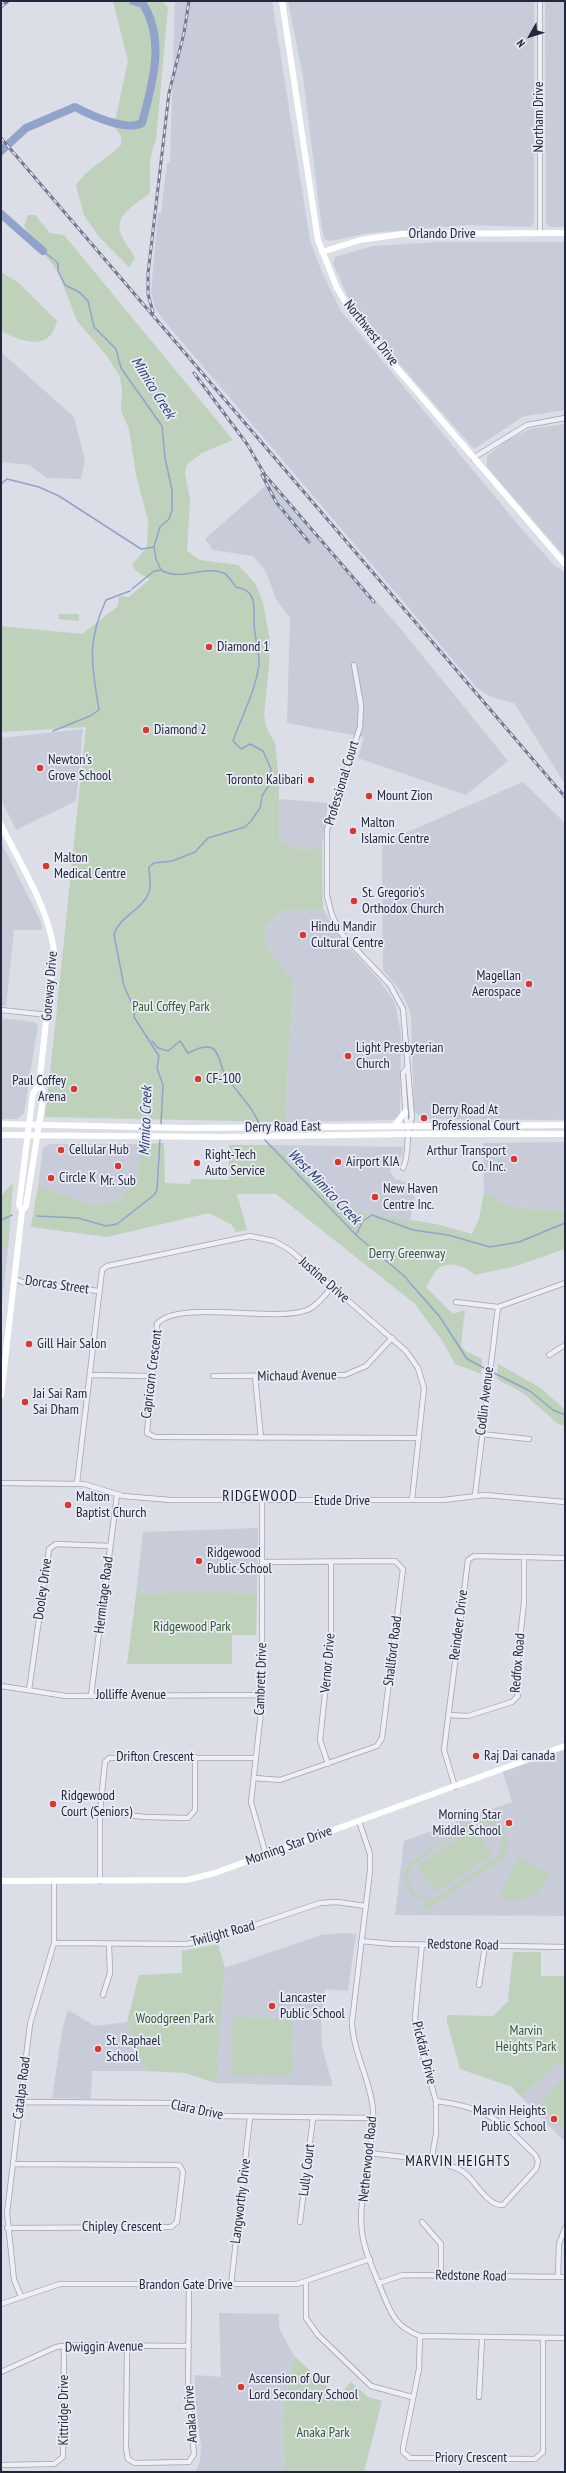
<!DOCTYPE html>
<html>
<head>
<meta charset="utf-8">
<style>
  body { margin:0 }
  #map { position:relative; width:566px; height:2473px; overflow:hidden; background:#dbdde7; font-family:"PT Sans Narrow",sans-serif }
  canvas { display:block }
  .frame { position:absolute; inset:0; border:2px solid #24283e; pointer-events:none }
  .north { position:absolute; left:510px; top:16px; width:40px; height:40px; -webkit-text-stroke:3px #eaecf5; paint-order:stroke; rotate:231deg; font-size:11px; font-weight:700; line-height:16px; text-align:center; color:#24283e }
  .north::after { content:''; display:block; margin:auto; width:14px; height:18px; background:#24283e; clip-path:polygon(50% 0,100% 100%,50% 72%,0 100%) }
</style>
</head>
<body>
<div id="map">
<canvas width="566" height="2473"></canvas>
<div class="frame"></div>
<div class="north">N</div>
</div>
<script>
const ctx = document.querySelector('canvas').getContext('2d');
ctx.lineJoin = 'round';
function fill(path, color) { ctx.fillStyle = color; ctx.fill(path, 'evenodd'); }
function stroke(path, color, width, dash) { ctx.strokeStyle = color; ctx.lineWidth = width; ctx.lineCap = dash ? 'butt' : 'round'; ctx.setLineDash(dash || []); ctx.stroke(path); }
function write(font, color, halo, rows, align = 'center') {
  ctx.font = font + ' "PT Sans Narrow",sans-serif'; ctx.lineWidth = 3.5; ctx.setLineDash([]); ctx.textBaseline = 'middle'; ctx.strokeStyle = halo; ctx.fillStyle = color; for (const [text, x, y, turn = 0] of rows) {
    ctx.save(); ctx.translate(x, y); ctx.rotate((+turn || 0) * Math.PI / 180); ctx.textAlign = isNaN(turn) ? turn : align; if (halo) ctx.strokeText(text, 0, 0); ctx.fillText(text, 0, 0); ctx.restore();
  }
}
const built = new Path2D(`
  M175,1H272L310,240L323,275L341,311L520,527L554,565L565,573V784L514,703L491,697L477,688L166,323L155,308L151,292L158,213H161L167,163H170Z
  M288,1H534V223L530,227L470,225L369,233L330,241L325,239L322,229L303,77Z
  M545,1H565V227H550L546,224Z
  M440,242H565V410L524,416L474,449L374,335L349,299L333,263L335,257L373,246Z
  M1,352L74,417L85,460L81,479L47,478L29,465L1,462Z
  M565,424V557L487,467V456L505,442L530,429Z
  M271,481L400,628L508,761L466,795L358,758L364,737L287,723L290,618L276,599L265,570L253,556L213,550L205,539Z
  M83,729L76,801L16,830L1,799V738Z
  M523,782L565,823V1120L424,1119L414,1111L411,1016L408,1006L400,990L383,970L382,843Z
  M279,799L328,803L322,847L300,850L279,839Z
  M1,842L41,922L42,930H14L6,1006L1,1005Z
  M323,909L341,939L379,980L395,1003L401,1034L400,1116L394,1120L285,1122L293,983L266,945L265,927L282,911Z
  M1,1018L34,1022L38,1025L24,1113L18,1119H1Z
  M565,1142V1211L511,1207L484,1192L483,1143Z
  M49,1144H139V1173L117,1202L92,1205L38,1186L43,1148Z
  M274,1145L403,1147V1154L392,1165L390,1172L395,1179L406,1182L407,1188L415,1197L410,1220L358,1212L334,1205L318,1176H309Z
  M8,1248L1,1310V1314V1250Z
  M258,1528L257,1593L192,1591L136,1594L143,1532Z
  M565,1746V1916L395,1915L404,1841L512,1802L502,1769Z
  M341,1933L356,1934L348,1991L325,1989L321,2020L322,2047L333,2086L216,2083L225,1968L321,1935Z
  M68,2010L95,2026L127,2022L146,2071H92L91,2099L52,2098L63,2026Z
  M565,2055V2142L521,2097Z
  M219,2313L279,2314V2328L294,2356L283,2415L285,2472H195L200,2462L201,2447L195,2397V2375L221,2377Z`);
const green = new Path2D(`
  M113,1H162L168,7L156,140C148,157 150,173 150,192C138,205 113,213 121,234C124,243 132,250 135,259L129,267L99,237L84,215L76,186C85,169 107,160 121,145V136L114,126L128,61Z
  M28,215H35L50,233L64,235L233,440L202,453L187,464L185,474L190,499L187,551L200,560L238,565L255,583L263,602L270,642L269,668L264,714L266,727L275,743L279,781V839L300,850L322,847L323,909L282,911L265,927L266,945L293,983L285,1122L45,1117C60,987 72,857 86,727L1,732V626L82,634L118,606L119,596L129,597L150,579L137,572L132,565L147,547L148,520L136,475L129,429L121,411L122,390L120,377L107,356L77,321L58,272L24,226Z
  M1,272L19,283L57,321C50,352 22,342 1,331Z
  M59,614H79V621L59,619Z
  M164,1143L165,1183L190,1184L191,1179L229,1180V1145H274L309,1176H318L334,1205L358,1212L436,1224L472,1234L479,1219L484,1192L511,1207L565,1211V1249L516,1266L475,1275C467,1267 449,1260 439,1268C434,1272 430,1281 426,1287L453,1314L465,1310L461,1345L465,1351L482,1359L481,1374L455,1364L443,1342L414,1303L276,1194H237L247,1230L236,1232L232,1225L209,1213L107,1237L31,1227L38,1186L92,1205L117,1202L139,1173V1144Z
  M13,1183L8,1248L1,1250V1196Z
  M498,1364L541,1388L565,1410V1426L558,1424L523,1393L497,1379Z
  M192,1591L257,1593L256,1635H232V1664H127L136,1594Z
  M481,1818C503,1820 514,1839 503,1859L424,1911L422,1908L429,1902L413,1896C404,1885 402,1875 410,1862L474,1819ZM480,1822C498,1823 507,1837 500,1854L438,1897C429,1899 421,1899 415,1893C409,1886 407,1877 410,1870C415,1858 461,1832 473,1824Z
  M474,1828L492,1855L436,1892L418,1865Z
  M518,1857L548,1873C544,1897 520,1907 500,1895Z
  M218,1944L225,1968L216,2083L185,2073L146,2071L127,2022L139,1975L182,1973V1951Z
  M513,1952H541V1976H565V2069L556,2064L521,2097L512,2087L460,2069L447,2022V2015L493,2016L508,2001Z
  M232,2017L292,2019L291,2076L231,2075Z
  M565,2077V2130L539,2104Z
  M294,2356L338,2396L351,2382L368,2397L382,2401L364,2472H285L283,2415Z`);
const stream = new Path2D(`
  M43,251L58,263V271L65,285L79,292L88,301L94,327L116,349L121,368L162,426L165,458L172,490V510L169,519L160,527L154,547L156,559L161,570C181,582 203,565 224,573C228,575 233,583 236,587C257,590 254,606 254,623C254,634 260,656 259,665C255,693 242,715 233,741L241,749L250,744L263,751L271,769L269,785L262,796L260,808L251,821L245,827L208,838L195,852L172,861L154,863L149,867C149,874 152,885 149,892C143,910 118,917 114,935L124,986L135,1011L134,1017L159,1056L157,1068L163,1085L161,1125
  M1,484L7,479L39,487L59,496L141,549L154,547
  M132,589L154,571L162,570
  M53,731L90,716L99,710C92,666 86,643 106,600L130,591
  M152,1041L158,1048L168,1051L180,1041L188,1053C195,1050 204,1045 212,1048C219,1051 220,1065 224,1072C234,1091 253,1105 260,1126
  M264,1139L356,1235L404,1276L440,1317L467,1359L486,1369
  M37,1216L78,1218L106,1226L117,1224L154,1195L157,1190L160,1139
  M1,1220L12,1215
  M356,1235L363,1221L372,1215L413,1230L448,1235L490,1247L519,1242L565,1223
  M492,1372L530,1391L553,1410L565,1415`);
const river = new Path2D(`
  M1,151L26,128L75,107C90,115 127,132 142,123C152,85 166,40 143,4L133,1
  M1,214L43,251`);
const street = new Path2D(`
  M540,1V233
  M473,458L527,425L565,418
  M354,665L361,705L360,727L327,830V896L332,915L340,932L390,985L403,1009L412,1118C404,1134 411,1152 403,1168
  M1,1010L48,1015
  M407,1068L403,1073L406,1120L409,1125
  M15,1279L25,1283L99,1291
  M332,1287C325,1295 317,1306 307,1310C274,1323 178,1299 157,1324L147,1433L155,1437L419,1438
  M456,1302L498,1307L565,1283
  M549,1355L565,1345
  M90,1375L151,1376
  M213,1376L345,1375L366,1366L392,1338
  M255,1376L261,1438
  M481,1434L529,1439
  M1,1483L84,1484L123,1496L171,1500H443L485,1495L565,1502
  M77,1483L102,1270L107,1266L250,1236L274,1241L290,1250L406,1351L418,1368L424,1388L412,1500
  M475,1495L498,1307
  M262,1501V1703L251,1802L266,1855
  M1,1686L66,1696L262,1695
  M29,1690L49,1549L56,1544L110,1546
  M91,1695L117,1495
  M448,1715L468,1716L512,1702L518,1696L515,1684L524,1602V1557
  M328,1764L320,1740L331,1638V1561
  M254,1778L280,1780L377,1746L382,1738L403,1569L395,1561L262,1562
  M455,1787L444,1750L468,1560L474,1556L565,1558
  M100,1812L145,1817L188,1818L195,1810V1757
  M359,1821L370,1854V1871L352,2022C353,2053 371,2081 373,2110C375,2149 357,2194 362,2232C364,2251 374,2271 381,2289C391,2313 394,2326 420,2336L565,2338
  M100,1881V1812L105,1762L109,1758H255
  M361,1941L393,1944L565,1947
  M54,1943L186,1944L214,1939L320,1903L337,1902L365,1906
  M422,1944L415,2018L419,2042L436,2101V2134L431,2162
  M479,1985L485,1946
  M103,1995L110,1973L109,1944
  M21,2102L179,2103L215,2116L373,2118
  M369,2153C393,2156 443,2159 462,2171C475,2179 486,2206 503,2205L536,2169L538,2162L536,2156C502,2121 486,2107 436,2101
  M300,2222L313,2118
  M422,2222L441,2244V2275
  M7,2228L171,2227L177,2222L183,2172L180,2166L177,2165L13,2164
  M558,2277L559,2244L565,2228
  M306,2282V2318L318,2335L371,2386L412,2397
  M379,2283L403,2275L565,2277
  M231,2285L250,2117
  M21,2296L14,2280L7,2213L30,2024L54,1943V1881
  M1,2304L60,2284H297L370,2259
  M420,2336L419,2369L403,2448V2452L410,2458L535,2459L543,2452V2338
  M127,2346L126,2448L128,2459L135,2463L189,2462L194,2454L188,2393L189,2285
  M1,2372L56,2347L70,2345L189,2346
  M479,2397L482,2338
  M1,2465L54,2464L63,2457L64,2346`);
const secondary = new Path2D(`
  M282,1L318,240L337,288L355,318L378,346L565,564
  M322,252L360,240L402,234L565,233
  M1,825C21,865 47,905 54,950L39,1085L33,1093L19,1205L22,1211L1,1396
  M1,1124L187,1128L565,1125
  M395,1125L405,1112
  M1,1135L225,1137L408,1134H565
  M22,1211L26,1206L44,1093L39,1085
  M1,1881L187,1880L215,1873L565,1746`);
const rail = new Path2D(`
  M1,7L8,1
  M1,138L565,797
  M153,312L148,294V274L169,93L184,33L189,1
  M194,373L247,444L265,475L374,602
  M262,475L276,502L309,542`);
const markers = [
  [209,647,4,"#d93732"],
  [146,730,4,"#d93732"],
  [40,768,4,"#d93732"],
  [311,780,4,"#d93732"],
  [369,796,4,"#d93732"],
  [353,831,4,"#d93732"],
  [46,866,4,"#d93732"],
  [354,901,4,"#d93732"],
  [303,935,4,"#d93732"],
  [529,984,4,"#d93732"],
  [348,1056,4,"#d93732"],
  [198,1079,4,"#d93732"],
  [74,1089,4,"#d93732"],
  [424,1118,4,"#d93732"],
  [61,1150,4,"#d93732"],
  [514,1159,4,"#d93732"],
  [338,1162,4,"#d93732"],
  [197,1163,4,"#d93732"],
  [118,1166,4,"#d93732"],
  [51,1178,4,"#d93732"],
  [375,1197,4,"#d93732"],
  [29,1344,4,"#d93732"],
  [25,1402,4,"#d93732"],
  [68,1505,4,"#d93732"],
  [199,1561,4,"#d93732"],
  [476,1756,4,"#d93732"],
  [53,1804,4,"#d93732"],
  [509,1823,4,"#d93732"],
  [272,2006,4,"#d93732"],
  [98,2049,4,"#d93732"],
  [554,2119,4,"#d93732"],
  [241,2387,4,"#d93732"]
];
const streetNames = [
  ["Northam Drive",539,117,-90],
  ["Orlando Drive",442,234],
  ["Northwest Drive",371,333,52],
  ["Professional Court",342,783,-73],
  ["Goreway Drive",50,986,-85],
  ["Derry Road East",283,1127,-1],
  ["Justine Drive",324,1280,41],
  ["Dorcas Street",57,1285,8],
  ["Capricorn Crescent",152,1374,-83],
  ["Michaud Avenue",297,1376,-1],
  ["Codlin Avenue",485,1401,-83],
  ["Etude Drive",342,1501],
  ["Dooley Drive",43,1589,-82],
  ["Hermitage Road",104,1595,-83],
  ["Reindeer Drive",459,1625,-83],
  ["Shallford Road",393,1651,-83],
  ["Vernor Drive",328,1663,-85],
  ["Redfox Road",518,1663,-85],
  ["Cambrett Drive",261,1679,-88],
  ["Jolliffe Avenue",131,1695],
  ["Drifton Crescent",155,1757],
  ["Morning Star Drive",289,1846,-20],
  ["Twilight Road",223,1934,-15],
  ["Redstone Road",463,1945,1],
  ["Pickfair Drive",424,2053,76],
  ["Catalpa Road",22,2088,-83],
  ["Clara Drive",197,2110,12],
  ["Netherwood Road",368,2159,-84],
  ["Lully Court",307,2170,-83],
  ["Langworthy Drive",241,2201,-83],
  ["Chipley Crescent",122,2227],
  ["Redstone Road",471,2276,1],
  ["Brandon Gate Drive",186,2285],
  ["Dwiggin Avenue",104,2347,-1],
  ["Kittridge Drive",64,2410,-90],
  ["Anaka Drive",191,2414,-94],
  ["Priory Crescent",471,2458]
];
const poiNames = [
  ["Diamond 1",217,647],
  ["Diamond 2",154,730],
  ["Newton's",48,760],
  ["Grove School",48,776],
  ["Toronto Kalibari",303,780,"right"],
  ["Mount Zion",377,796],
  ["Malton",361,823],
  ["Islamic Centre",361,839],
  ["Malton",54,858],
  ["Medical Centre",54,874],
  ["St. Gregorio's",362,893],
  ["Orthodox Church",362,909],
  ["Hindu Mandir",311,927],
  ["Cultural Centre",311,943],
  ["Magellan",521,976,"right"],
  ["Aerospace",521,992,"right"],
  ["Light Presbyterian",356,1048],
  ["Church",356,1064],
  ["CF-100",206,1079],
  ["Paul Coffey",66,1081,"right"],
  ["Arena",66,1097,"right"],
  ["Derry Road At",432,1110],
  ["Professional Court",432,1126],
  ["Cellular Hub",69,1150],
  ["Arthur Transport",506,1151,"right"],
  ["Co. Inc.",506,1167,"right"],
  ["Right-Tech",205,1155],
  ["Auto Service",205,1171],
  ["Airport KIA",346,1162],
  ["Circle K",59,1178],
  ["Mr. Sub",118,1181,"center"],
  ["New Haven",383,1189],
  ["Centre Inc.",383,1205],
  ["Gill Hair Salon",37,1344],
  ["Jai Sai Ram",33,1394],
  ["Sai Dham",33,1410],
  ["Malton",76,1497],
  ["Baptist Church",76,1513],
  ["Ridgewood",207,1553],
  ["Public School",207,1569],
  ["Raj Dai canada",484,1756],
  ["Ridgewood",61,1796],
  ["Court (Seniors)",61,1812],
  ["Morning Star",501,1815,"right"],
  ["Middle School",501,1831,"right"],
  ["Lancaster",280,1998],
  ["Public School",280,2014],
  ["St. Raphael",106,2041],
  ["School",106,2057],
  ["Marvin Heights",546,2111,"right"],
  ["Public School",546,2127,"right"],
  ["Ascension of Our",249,2379],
  ["Lord Secondary School",249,2395]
];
const parkNames = [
  ["Paul Coffey Park",171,1007],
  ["Derry Greenway",407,1254],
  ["Ridgewood Park",192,1627],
  ["Woodgreen Park",175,2019],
  ["Marvin",526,2031],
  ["Heights Park",526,2047],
  ["Anaka Park",323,2433]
];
const waterNames = [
  ["Mimico Creek",153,388,58],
  ["Mimico Creek",146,1121,-88],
  ["West Mimico Creek",324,1187,46]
];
const neighbourhoodNames = [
  ["RIDGEWOOD",260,1497],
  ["MARVIN HEIGHTS",458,2162]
];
fill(built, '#c8ccd9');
fill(green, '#bdd1bb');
stroke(stream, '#91a3cb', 1.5);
stroke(river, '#91a3cb', 8);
stroke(street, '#a0a3b1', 6);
stroke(street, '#edeff5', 4.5);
stroke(secondary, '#fff', 6);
stroke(rail, '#737992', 3);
stroke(rail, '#eaecf5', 1.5, [4.5]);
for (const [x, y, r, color] of markers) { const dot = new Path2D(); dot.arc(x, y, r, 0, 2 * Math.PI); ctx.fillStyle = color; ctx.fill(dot); stroke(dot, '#eaecf5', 1.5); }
write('14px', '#24283e', '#eaecf5', streetNames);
write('14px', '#24283e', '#eaecf5', poiNames, 'left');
write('14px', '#305b30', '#eaecf5', parkNames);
write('italic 15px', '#2b3e75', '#eaecf5', waterNames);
ctx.letterSpacing = '1px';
write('15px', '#161a2e', '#eaecf5', neighbourhoodNames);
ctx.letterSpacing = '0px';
</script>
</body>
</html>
